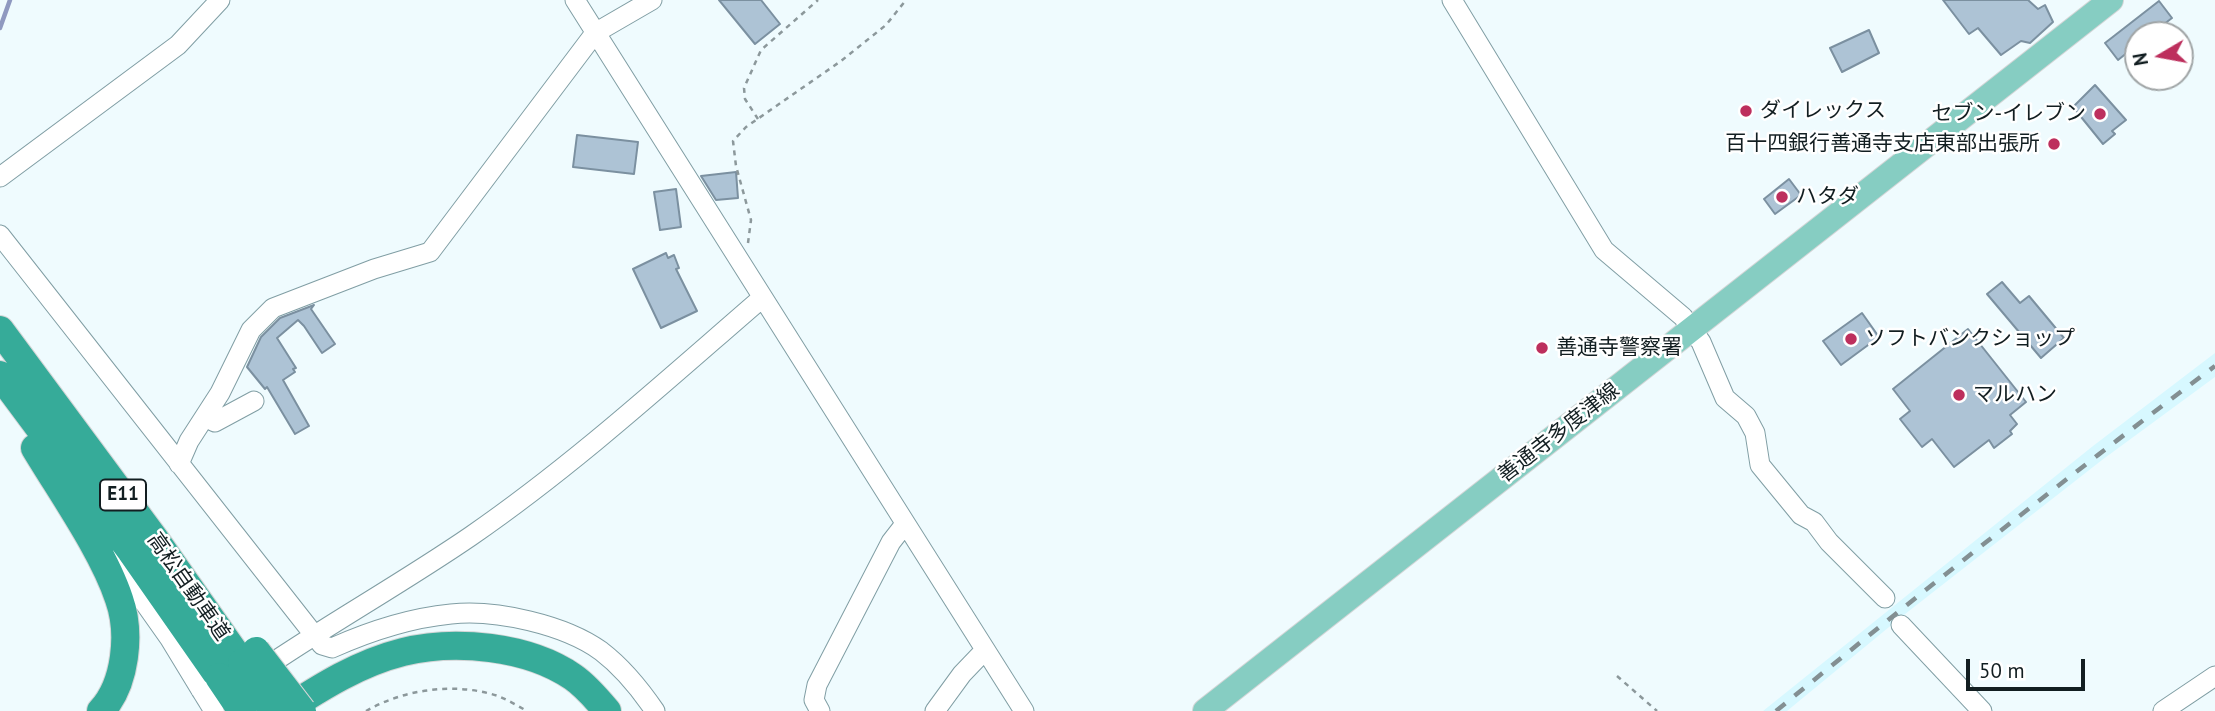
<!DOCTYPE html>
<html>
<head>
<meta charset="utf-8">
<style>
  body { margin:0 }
  #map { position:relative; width:2215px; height:711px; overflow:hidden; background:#effbfe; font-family:"PT Sans",sans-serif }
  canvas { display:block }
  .north { position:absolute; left:2124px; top:21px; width:70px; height:70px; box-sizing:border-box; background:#fff; border:2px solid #a0a5a6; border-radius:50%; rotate:260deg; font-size:19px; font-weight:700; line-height:28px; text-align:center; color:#121e21 }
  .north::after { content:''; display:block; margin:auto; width:24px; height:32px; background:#bd2f5d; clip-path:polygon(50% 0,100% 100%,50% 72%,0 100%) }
  .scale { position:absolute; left:1966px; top:659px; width:119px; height:32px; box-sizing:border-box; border:4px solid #121e21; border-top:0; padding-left:9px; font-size:21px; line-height:24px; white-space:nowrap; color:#121e21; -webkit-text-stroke:5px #fff; paint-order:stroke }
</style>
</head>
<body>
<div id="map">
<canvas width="2215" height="711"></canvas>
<div class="north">N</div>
<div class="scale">50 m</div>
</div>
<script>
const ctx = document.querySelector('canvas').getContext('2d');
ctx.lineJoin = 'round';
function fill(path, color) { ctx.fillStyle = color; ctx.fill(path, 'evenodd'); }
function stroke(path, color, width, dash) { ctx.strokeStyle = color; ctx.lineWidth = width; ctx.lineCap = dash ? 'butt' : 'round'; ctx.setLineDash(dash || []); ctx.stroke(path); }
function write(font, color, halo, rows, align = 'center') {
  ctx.font = font + ' "PT Sans","Noto Sans JP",sans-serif'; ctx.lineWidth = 5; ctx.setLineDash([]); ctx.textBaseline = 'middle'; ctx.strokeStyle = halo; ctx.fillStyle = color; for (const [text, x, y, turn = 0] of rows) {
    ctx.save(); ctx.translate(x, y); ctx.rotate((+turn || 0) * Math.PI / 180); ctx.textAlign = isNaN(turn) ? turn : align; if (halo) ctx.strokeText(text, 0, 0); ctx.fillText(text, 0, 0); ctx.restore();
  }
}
const built = new Path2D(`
  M2215,353V377L2102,460L1900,618L1787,711H1763L2093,446Z`);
const stream = new Path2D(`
  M0,28L10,0`);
const building = new Path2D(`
  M719,0H761L780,24L755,44Z
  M1943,0H2028L2038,9L2045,5L2053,22L2030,43L2021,41L2001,55L1978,28L1969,34Z
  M2159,1L2172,18L2150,35H2138V44L2118,60L2105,43Z
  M1869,30L1879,53L1842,72L1830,48Z
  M2095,85L2126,120L2112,131L2115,134L2103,144L2073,107Z
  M577,135L638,142L634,174L573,167Z
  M736,172L738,198L716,200L701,176Z
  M1789,179L1801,195L1775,214L1764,199Z
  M676,189L681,227L660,230L654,192Z
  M666,253L668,258L674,255L679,268L676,269L697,311L661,328L633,269Z
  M2002,282L2020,303L2029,296L2064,338L2041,358L1987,294Z
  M314,305L311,309L335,344L322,353L304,326L298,320L277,338L296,368L293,369L295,372L283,380L309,426L295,434L267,387L265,389L247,367L261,337L280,318Z
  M1862,313L1879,337L1841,365L1823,341Z
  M1968,329L2026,402L2010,415L2017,424L2010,431L2012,434L1994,448L1989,440L1954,467L1932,439L1922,447L1900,419L1910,411L1893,389Z`);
const path = new Path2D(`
  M758,119L745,99L744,88L761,50L818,0
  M748,243L751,220L736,166L733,141L746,127L841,61L886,25L906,0
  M1617,676L1657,711
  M366,711C404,689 456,682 498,696C508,700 518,706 527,711`);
const minor = new Path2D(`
  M575,0L1024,711
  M1452,0L1604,250L1683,317L1701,342L1725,398L1746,416L1755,433L1760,465L1801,515L1814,522L1829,542L1885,598
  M0,177L178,45L220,0
  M0,235L322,645L332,648C370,631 410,618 451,614C496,609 565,625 601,651C622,667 640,689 655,711
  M205,417L215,422L254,401
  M179,464L189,441L220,393L251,330L273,308L374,269L430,252L595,33L652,0
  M110,554L170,639L201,690
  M1901,625L1982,711
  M257,673C327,625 401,584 471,536C574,465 667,380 762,298
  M820,711L814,700L817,685L891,542L905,524
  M935,711L962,674L985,650
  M2163,711L2215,676`);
const major = new Path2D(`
  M1205,711L2111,0`);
const highway = new Path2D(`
  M0,330L154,538L242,663
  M0,375L131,551L219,677
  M35,448C62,493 103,551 119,599C131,633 126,684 101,711
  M284,711C321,687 359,663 403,652C455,639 528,646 573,677C586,686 597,699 607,711`);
const rail = new Path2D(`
  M1776,711C1920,593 2066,478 2215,366`);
const minorBridge = new Path2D(`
  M201,690L214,711`);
const highwayBridge = new Path2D(`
  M256,651L302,711
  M242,663L273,711
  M219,677L242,711`);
const markers = [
  [1746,111,7,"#bd2f5d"],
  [2100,114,7,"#bd2f5d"],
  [2054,144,7,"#bd2f5d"],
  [1782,197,7,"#bd2f5d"],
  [1851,339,7,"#bd2f5d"],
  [1542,348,7,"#bd2f5d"],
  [1959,395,7,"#bd2f5d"]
];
const shields = [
  [123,495,46]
];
const shieldNames = [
  ["E11",123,495]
];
const poiNames = [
  ["ダイレックス",1760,111],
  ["セブン-イレブン",2086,114,"right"],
  ["百十四銀行善通寺支店東部出張所",2040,144,"right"],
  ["ハタダ",1796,197],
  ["ソフトバンクショップ",1865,339],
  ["善通寺警察署",1556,348],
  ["マルハン",1973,395]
];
const streetNames = [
  ["善通寺多度津線",1559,433,-38],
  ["高松自動車道",188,587,55]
];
fill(built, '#d7f8ff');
stroke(stream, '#8f99c0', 4.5);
fill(building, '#adc3d5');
stroke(building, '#7b90a0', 2);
stroke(minor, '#809ea4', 21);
stroke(major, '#d4d6d7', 26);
stroke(highway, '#d4d6d7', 30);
stroke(path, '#8c989b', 2.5, [5, 5]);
stroke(minor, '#fff', 19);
stroke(major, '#86cdc2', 24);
stroke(highway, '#36ab99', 28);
stroke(rail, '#838f92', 4.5, [12, 12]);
stroke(minorBridge, '#809ea4', 21, []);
stroke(highwayBridge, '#d4d6d7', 30, []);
stroke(minorBridge, '#fff', 19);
stroke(highwayBridge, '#36ab99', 28);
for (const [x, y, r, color] of markers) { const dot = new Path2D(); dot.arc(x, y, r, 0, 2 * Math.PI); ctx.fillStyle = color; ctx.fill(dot); stroke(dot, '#fff', 2.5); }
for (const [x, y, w] of shields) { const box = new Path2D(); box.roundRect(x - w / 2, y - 15.5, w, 31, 5); ctx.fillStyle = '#fff'; ctx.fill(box); stroke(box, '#121e21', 2); }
write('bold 19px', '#121e21', null, shieldNames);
write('21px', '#121e21', '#fff', poiNames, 'left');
write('21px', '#121e21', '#fff', streetNames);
</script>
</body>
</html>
